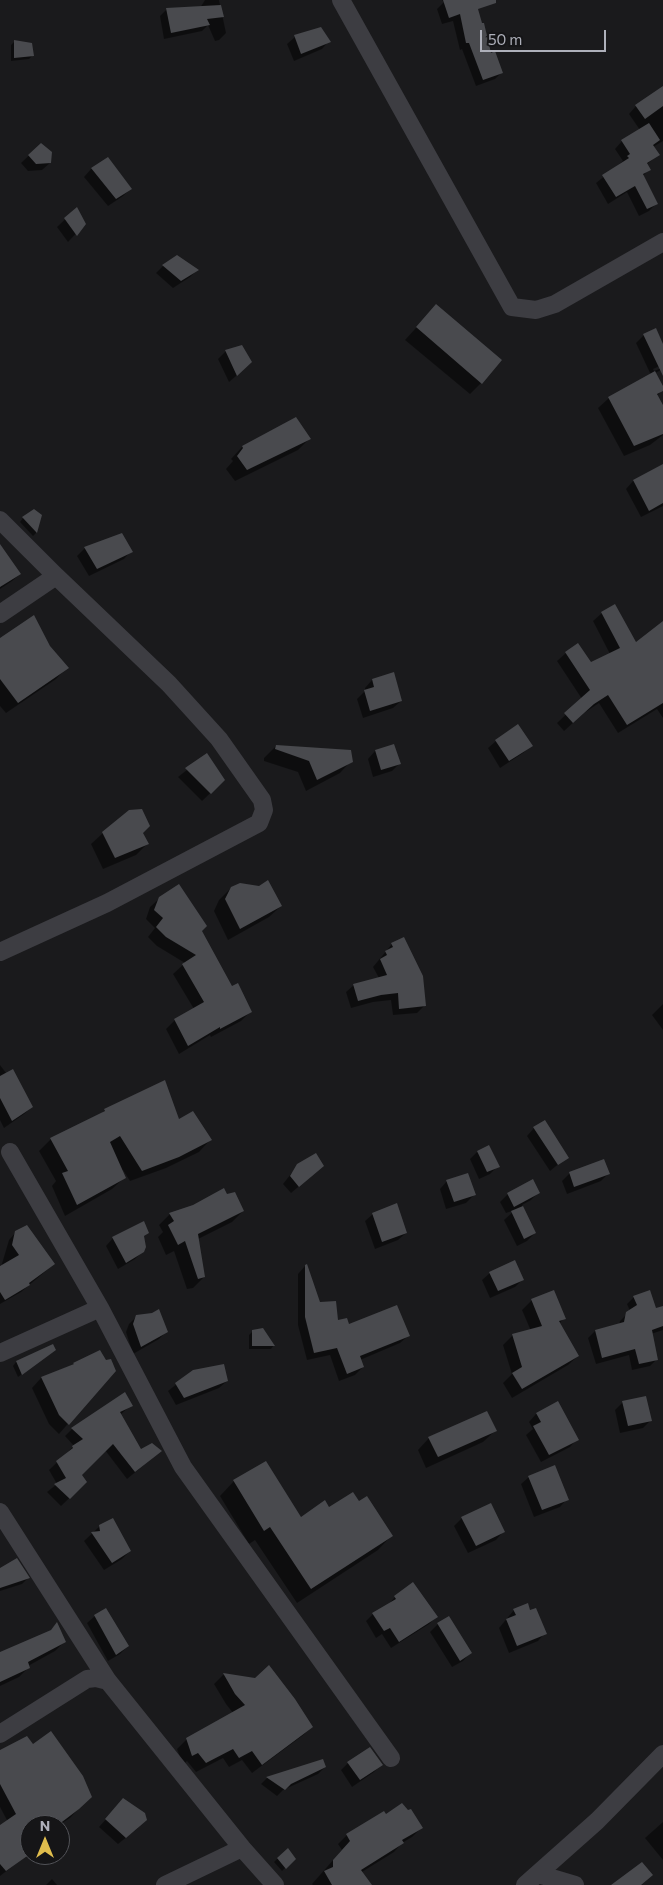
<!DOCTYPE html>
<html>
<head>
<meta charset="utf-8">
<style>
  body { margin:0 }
  #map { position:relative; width:663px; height:1885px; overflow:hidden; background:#1a1a1c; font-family:Commissioner,sans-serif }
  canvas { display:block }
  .north { position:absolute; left:20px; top:1815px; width:50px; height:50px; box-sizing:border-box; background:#151517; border:1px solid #525358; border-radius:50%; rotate:0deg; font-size:14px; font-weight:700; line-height:20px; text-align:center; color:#aeb0ba }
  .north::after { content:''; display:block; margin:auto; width:18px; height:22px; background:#e0bd4d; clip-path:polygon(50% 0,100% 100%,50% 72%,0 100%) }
  .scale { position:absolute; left:480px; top:30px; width:126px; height:22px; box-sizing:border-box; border:2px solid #aeb0ba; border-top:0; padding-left:6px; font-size:15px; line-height:18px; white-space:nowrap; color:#aeb0ba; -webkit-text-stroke:4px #151517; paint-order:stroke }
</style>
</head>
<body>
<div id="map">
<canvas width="663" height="1885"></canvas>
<div class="north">N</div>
<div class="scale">50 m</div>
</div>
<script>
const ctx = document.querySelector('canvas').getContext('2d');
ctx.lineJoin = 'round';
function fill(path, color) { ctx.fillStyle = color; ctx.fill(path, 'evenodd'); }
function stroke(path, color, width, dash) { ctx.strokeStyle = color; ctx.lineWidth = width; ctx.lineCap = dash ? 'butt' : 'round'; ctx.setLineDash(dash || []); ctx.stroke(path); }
const shadow = new Path2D(`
  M205,0H219L226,33L219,40L215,41L208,25L202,31L164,39L160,16L167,9L200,8Z
  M442,0H473L490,55L502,72L495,79L476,86L462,49L460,50L453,21L442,24L437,9L444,2Z
  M321,28L329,41L322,49L294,61L287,44L295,37Z
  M14,42L31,44L32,56L29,59L11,61V45Z
  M663,88V141L653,147L658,155L646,165L649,169L643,176L657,203L649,211L639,216L627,192L608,204L596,183L623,161L615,149L622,141L640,130L629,114L636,106Z
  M41,144L50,163L42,170L28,171L21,163Z
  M108,159L130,189L123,196L108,206L84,177L91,169Z
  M76,209L85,224L68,242L57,227Z
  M177,257L197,270L190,277L173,288L156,273L163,266Z
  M436,306L481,383L470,394L405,340Z
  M644,335L663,347V369L655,373L663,389L657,396L663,407V435L650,445L624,456L598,408L609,398L651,375L636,343ZM662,365V368L654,371L653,369Z
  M226,351L243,370L229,382L218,359Z
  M296,419L309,439L298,450L235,481L226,469L233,461L231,459L242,447Z
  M662,466L663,506L641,517L626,489L633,481Z
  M40,516L36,533L33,536L20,522L23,518Z
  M0,546L20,574L12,581L0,589Z
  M85,548L131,551L124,559L89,576L77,556Z
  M602,613L636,644L663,623V718L657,709L618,733L599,703L584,713L564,731L557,723L582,699L557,661L566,653L590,664L610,654L593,621Z
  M0,640L49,646L67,667L56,679L6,713L0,706Z
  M393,674L401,701L393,708L363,718L357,699L365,691V688L372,680Z
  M496,741L531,746L523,753L500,768L488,748Z
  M393,745L399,764L392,771L373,777L368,759L375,751Z
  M276,746L351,761L340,773L306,791L298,772L264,761V758Z
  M207,754L224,780L202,801L178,777Z
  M103,833H142L148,843L136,855L103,869L91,844Z
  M231,888L281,906L269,917L228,940L214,911L219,900Z
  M160,898L201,931L231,988L250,1012L241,1021L211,1037L210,1035L179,1054L166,1029L175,1020L194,1009L173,974L185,963L157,946L148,937L155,928L146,919L150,907Z
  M392,944L424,1006L417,1013L393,1015L391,1000L373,1002L351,1008L346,992L354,985L379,978L373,967Z
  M663,1004V1030L652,1015Z
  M0,1065L32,1107L24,1114L4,1128L0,1120Z
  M105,1110L178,1121L210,1140L199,1152L166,1168L130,1181L123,1170L121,1171L124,1178L112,1189L65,1216L52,1186L56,1181L39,1151L51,1139L100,1115Z
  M534,1128L567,1157L550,1171L527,1136Z
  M477,1152L498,1166L490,1174L479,1179L470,1159Z
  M298,1165L323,1166L291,1193L283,1184Z
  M570,1173H609L601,1181L567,1194L562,1181Z
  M447,1181L474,1195L466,1203L446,1209L440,1189Z
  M533,1181L539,1192L531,1200L522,1205L535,1233L527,1241L517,1246L504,1220L515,1210L506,1213L500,1202L508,1194Z
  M194,1206L243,1211L232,1222L198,1239L204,1277L193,1288L187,1289L174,1251L166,1255L158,1237L163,1232L159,1225L170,1214Z
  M373,1214L406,1233L398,1240L375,1249L365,1221Z
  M16,1232L54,1264L21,1292L0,1304V1264L1,1267L9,1240Z
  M148,1233L143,1237V1251L135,1259L118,1269L106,1246L113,1238Z
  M305,1266L319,1303L337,1322L348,1326L408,1336L400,1343L360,1360L363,1367L355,1375L339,1381L330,1355L307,1360L298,1325V1274Z
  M490,1273L522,1280L515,1287L490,1298L482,1280Z
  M634,1297L655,1310L663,1308V1330L651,1334L657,1359L650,1366L632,1370L629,1355L596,1364L588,1338L595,1331L619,1325L620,1321L630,1311L627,1304Z
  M532,1300L564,1318L559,1324L578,1356L568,1365L512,1398L503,1383L512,1374L503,1345L513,1335L531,1331L522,1310Z
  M152,1314L167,1331L159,1339L133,1354L126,1332L129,1324L137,1316Z
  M253,1331L274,1345L271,1349H249V1335Z
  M53,1346L51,1353L18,1377L13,1366L16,1362Z
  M74,1364L114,1371L59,1434L49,1424L32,1388L41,1378Z
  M193,1371L227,1381L219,1388L176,1405L168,1391Z
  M623,1402L650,1421L643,1428L620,1433L615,1410Z
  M558,1403L577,1439L570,1447L541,1462L526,1435L533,1429L529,1422L536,1414Z
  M131,1405L120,1415L140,1451H161L127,1479L105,1450L81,1475L86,1482L61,1506L47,1492L57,1484L49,1470L74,1446L65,1436L72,1429Z
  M495,1431L483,1442L426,1468L418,1450L429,1438Z
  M266,1462L300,1519L329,1509L359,1503L392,1535L378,1550L297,1603L255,1540L249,1544L220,1496L234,1481Z
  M529,1477L567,1499L560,1507L534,1517L521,1484Z
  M462,1518L503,1532L496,1540L468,1553L454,1526Z
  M100,1526L130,1551L122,1559L104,1570L84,1541Z
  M0,1568L28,1578L22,1584L0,1591Z
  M395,1597L436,1617L429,1624L391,1648L382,1634L376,1638L366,1621L373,1614L388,1605Z
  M514,1610L545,1633L538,1641L509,1653L499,1628Z
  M95,1616L128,1646L120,1654L108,1661L87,1623Z
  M57,1624L64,1642L55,1651L28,1666V1668L19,1677L0,1686V1653L49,1632Z
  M438,1624L470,1653L463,1661L452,1667L430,1632Z
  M223,1675L255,1679L312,1727L302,1736L252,1773L242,1760L229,1767L223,1758L196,1772L187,1761L183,1765L177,1749L187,1739L233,1713L226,1704L214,1684Z
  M33,1745L90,1796L70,1818L59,1825H30V1853L0,1876V1827L8,1822L0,1807V1750Z
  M323,1761L325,1767L318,1774L283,1790L277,1796L261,1784L267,1778Z
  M348,1763L381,1764L374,1772L352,1787L341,1770Z
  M116,1808L138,1828L118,1844L99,1827Z
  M384,1812L386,1816L421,1828L412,1837L402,1843L394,1852L349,1880L348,1885H313L312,1884L342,1850L338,1844L347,1835Z
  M663,1822V1860L645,1838Z
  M278,1858L294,1859L282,1871L274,1862Z
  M52,1879L57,1885H46Z`);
const building = new Path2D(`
  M443,0H496V3L478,9L482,23H484L491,53L495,51L503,73L483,80L469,43H466L460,14L449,18Z
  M221,5L224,17L207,19L210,25L171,33L166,8Z
  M321,27L331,42L301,54L294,35Z
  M14,40L32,43L34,56L14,58Z
  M663,86V106L645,119L635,105Z
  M649,123L660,140L653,145L660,155L647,163L651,170L643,174L658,204L647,209L635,186L616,197L602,175L629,158L627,156L630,154L621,140Z
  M41,143L52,152L51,163L36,164L28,155Z
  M108,157L132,189L116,199L91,168Z
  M77,207L86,224L77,236L64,218Z
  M177,255L199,270L181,281L162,265Z
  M436,304L502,360L482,384L416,327Z
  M656,328L663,344V376L643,334Z
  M242,345L252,362L237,376L225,350Z
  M655,371L663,386V391L657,394L663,405V434L634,446L608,397Z
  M296,417L311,439L247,470L237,456L243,448L242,446Z
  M663,464V503L649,511L633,480Z
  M34,509L42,515L37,533L22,517Z
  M122,533L133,552L97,569L84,547Z
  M0,544L21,574L0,587Z
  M615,604L636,642L663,621V703L627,725L608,695L594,704L573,723L564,713L590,690L565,652L578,643L591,662L620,648L601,612Z
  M34,615L50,646L69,668L18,703L0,679V638Z
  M394,672L402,701L370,711L364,690L374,687L372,679Z
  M518,724L533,746L509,761L495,740Z
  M394,744L401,764L381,770L375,750Z
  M276,745L351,750L353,762L317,780L309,761L275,749Z
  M207,753L225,780L211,794L185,768Z
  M142,809L150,826L143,833L149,844L115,858L102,832L129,810Z
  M268,880L282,906L240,929L225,899L231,887L240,883L259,886Z
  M179,884L207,926L202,931L232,986L238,983L252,1012L220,1029V1027L188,1046L174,1019L204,1002L182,964L196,955L166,937L156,927L163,918L154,910L159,897Z
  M404,937L423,976L426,1006L399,1009L398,993L381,995L358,1001L353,984L387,975L380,959L387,955L385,951L393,947L391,943Z
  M13,1069L33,1107L12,1121L0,1098V1076Z
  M165,1080L179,1119L193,1111L212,1140L179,1157L142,1171L120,1136L110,1142L126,1178L77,1205L62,1173L68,1171L50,1138L105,1111L104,1109Z
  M545,1120L569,1158L558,1165L533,1127Z
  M489,1145L500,1167L487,1172L477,1151Z
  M316,1153L324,1166L299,1187L290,1176L297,1164Z
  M604,1159L610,1174L574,1187L569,1172Z
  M468,1173L476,1195L454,1202L446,1180Z
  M533,1179L540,1193L514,1207L507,1193Z
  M224,1188L227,1194L235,1192L244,1211L198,1234L205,1277L198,1279L185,1241L178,1245L168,1225L174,1221L169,1213L193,1205Z
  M397,1203L407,1233L382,1242L372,1213Z
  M523,1206L536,1233L524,1239L511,1211Z
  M144,1221L149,1233L144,1236L146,1247L144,1252L126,1263L112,1237Z
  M27,1225L55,1264L29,1283L30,1285L5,1300L0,1292V1266L19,1255L12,1245L15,1231Z
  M515,1260L524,1280L498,1291L489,1272Z
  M307,1264L320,1302L336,1301L338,1320L347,1318L349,1324L397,1305L410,1336L360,1356L364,1367L347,1374L337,1348L314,1353L305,1317V1265Z
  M554,1290L566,1319L559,1321L579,1356L522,1389L512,1373L522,1367L512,1334L542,1326L531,1299Z
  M650,1290L656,1308L663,1306V1326L652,1330L658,1360L639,1364L635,1349L602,1358L595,1330L624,1322L626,1312L637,1305L633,1296Z
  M159,1309L168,1332L141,1347L133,1324L136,1315L152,1313Z
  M263,1328L275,1346H252V1330Z
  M53,1344L56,1350L22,1375L16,1361Z
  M100,1350L106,1360L111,1359L116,1371L69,1425L59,1415L41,1377L74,1364L73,1363Z
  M224,1364L228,1381L184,1398L175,1383L193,1370Z
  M125,1392L133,1406L120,1412L141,1449L152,1443L162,1451L135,1472L113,1444L82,1475L87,1482L70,1499L54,1484L66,1478L56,1461L73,1448L72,1446L83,1439L71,1428Z
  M646,1396L652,1421L628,1426L622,1401Z
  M558,1401L579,1440L549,1455L533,1426L541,1422L536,1413Z
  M487,1411L497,1431L438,1457L428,1437Z
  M266,1461L301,1517L325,1500L329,1507L353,1492L359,1501L367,1496L393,1536L311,1589L270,1527L264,1531L233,1480Z
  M555,1465L569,1500L542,1510L528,1476Z
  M491,1503L505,1532L476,1546L461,1517Z
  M113,1518L131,1551L112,1563L91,1532L100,1531L99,1525Z
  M17,1558L30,1578L0,1588V1568Z
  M413,1582L438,1617L399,1642L390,1628L384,1631L372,1613L396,1599L394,1596Z
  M528,1603L530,1610L536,1608L547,1634L517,1646L506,1619L516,1615L513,1609Z
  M106,1608L129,1646L116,1655L94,1615Z
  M449,1616L472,1653L460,1661L437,1623Z
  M57,1622L66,1642L28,1662L30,1668L0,1682V1652L51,1630Z
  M269,1665L295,1699L313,1727L262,1765L252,1751L239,1758L233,1749L206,1763L198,1753L192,1756L186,1738L245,1705L235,1694L223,1673L255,1678Z
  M51,1731L83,1776L92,1797L79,1809L58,1825H30V1854L6,1871L0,1864V1825L16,1814L0,1784V1750L27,1736L33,1744Z
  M370,1747L383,1765L360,1780L347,1762Z
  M323,1759L326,1767L291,1784L285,1790L266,1777Z
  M123,1798L145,1813L147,1820L126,1838L105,1819Z
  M402,1803L408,1810L411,1809L423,1828L402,1840L404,1843L361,1870L372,1885H332L324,1871L333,1867V1860L350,1841L346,1834L384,1811L386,1814Z
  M288,1848L296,1859L286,1869L277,1858Z
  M642,1862L653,1875L641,1885H611Z`);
const minor = new Path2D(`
  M341,0L512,307L536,310L555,304L663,242
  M0,520L56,576L0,614
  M0,952L107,903L259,823L264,810L262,800L219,739L169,684L56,576
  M10,1152L100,1308L183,1467L391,1758
  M0,1353L100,1308
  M0,1512L108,1681L242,1848L275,1885
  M0,1734L87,1679L96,1678L108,1681
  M538,1874L575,1885
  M165,1885L242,1848
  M525,1885L597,1821L663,1754`);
fill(shadow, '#0007');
fill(building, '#494a4e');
stroke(minor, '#3d3d42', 18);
</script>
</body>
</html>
